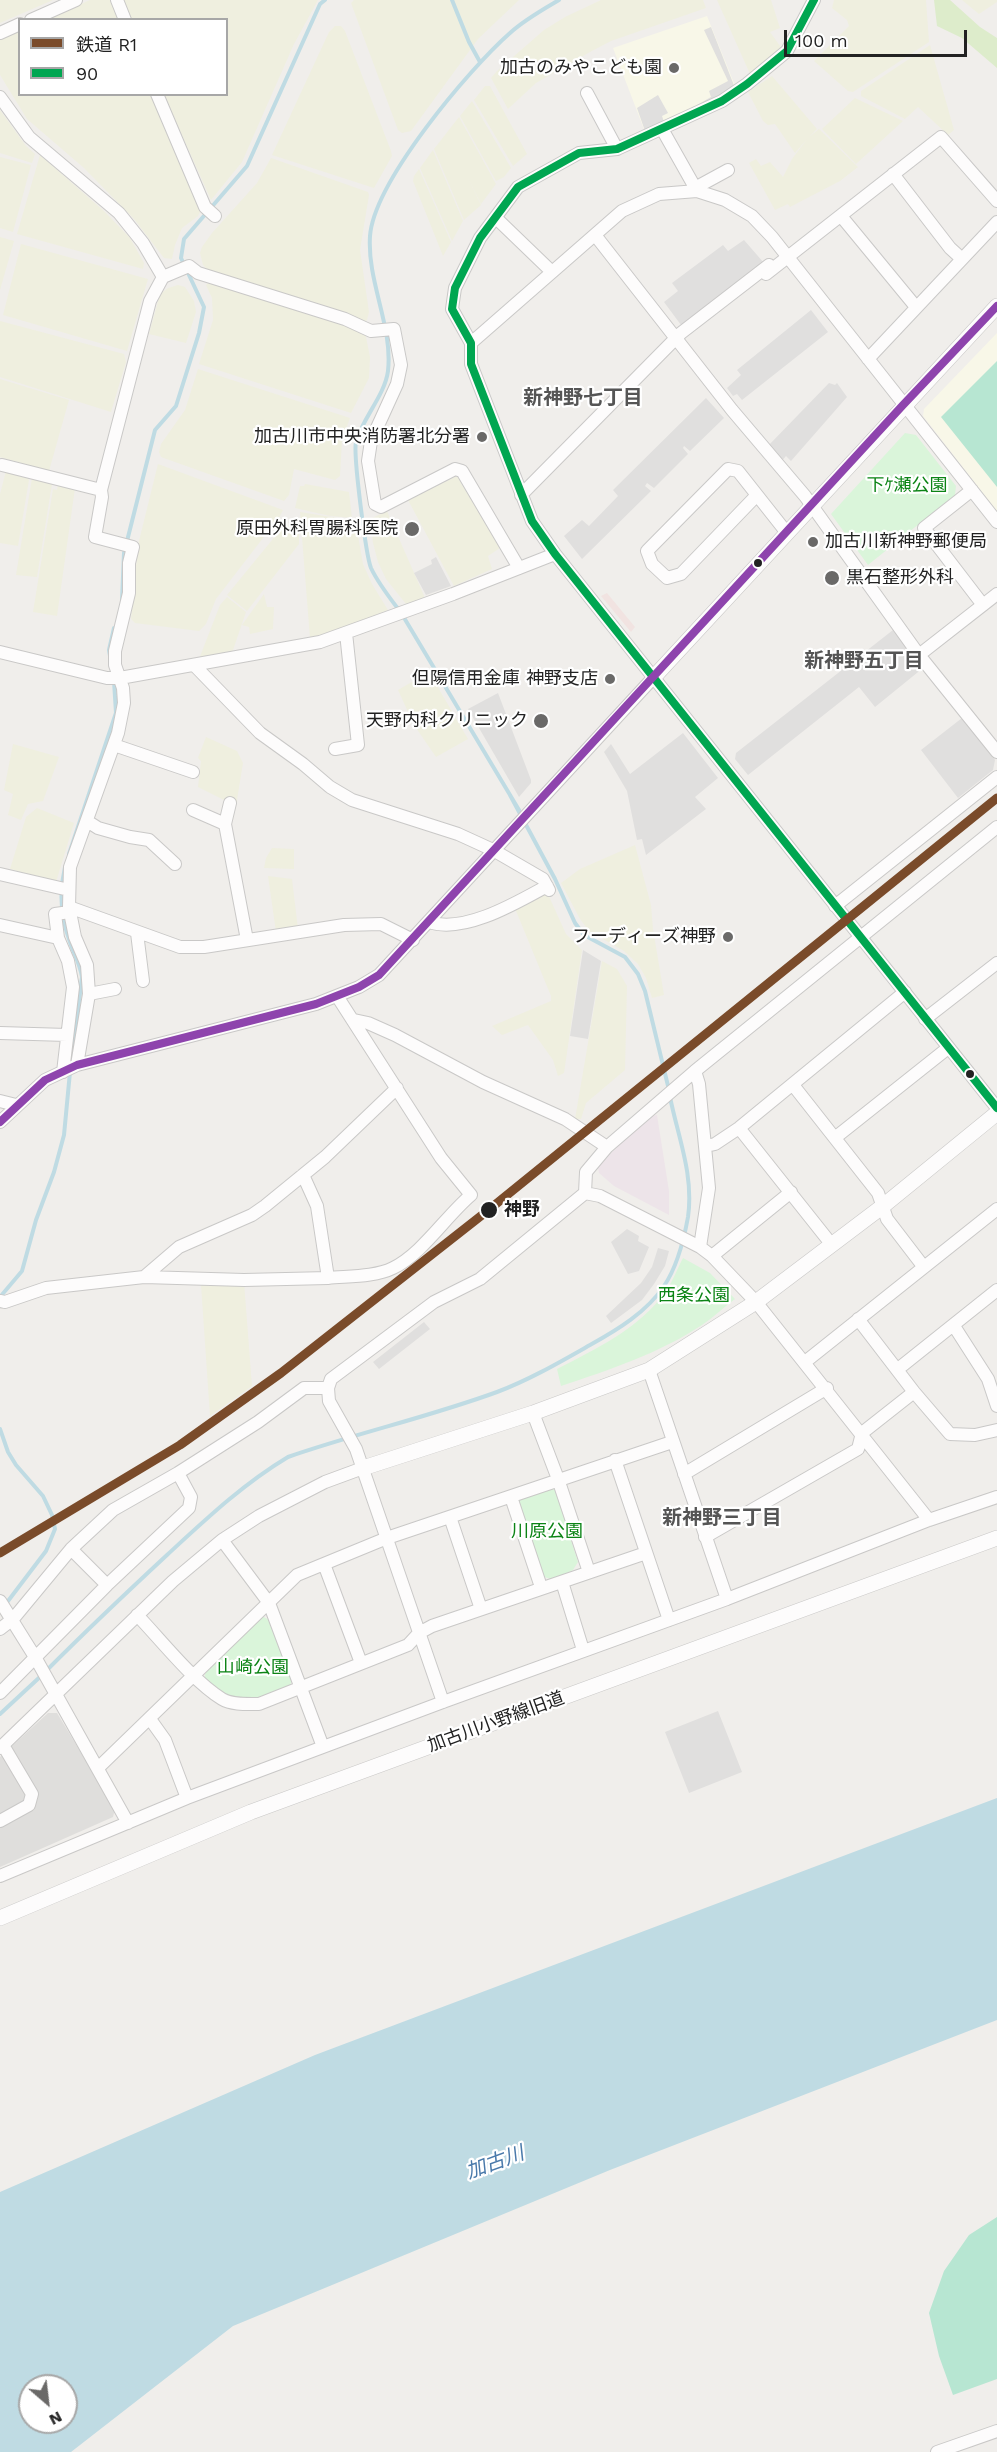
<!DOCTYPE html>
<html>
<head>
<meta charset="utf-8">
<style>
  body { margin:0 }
  #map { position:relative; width:997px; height:2452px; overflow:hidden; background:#f0eeeb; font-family:"Work Sans","Noto Sans JP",sans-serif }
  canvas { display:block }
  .legend { position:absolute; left:18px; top:18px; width:210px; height:78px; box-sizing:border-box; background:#fff; border:2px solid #a7a7a7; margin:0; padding:8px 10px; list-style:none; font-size:18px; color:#222 }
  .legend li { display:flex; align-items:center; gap:12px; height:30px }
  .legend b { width:30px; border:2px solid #a7a7a7 }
  .north { position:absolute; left:18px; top:2374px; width:60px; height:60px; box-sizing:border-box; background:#fff; border:2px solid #a7a7a7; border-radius:50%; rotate:152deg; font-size:16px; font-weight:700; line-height:24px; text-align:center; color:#222 }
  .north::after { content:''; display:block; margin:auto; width:21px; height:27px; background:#6a6968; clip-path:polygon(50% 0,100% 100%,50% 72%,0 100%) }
  .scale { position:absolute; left:784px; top:30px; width:183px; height:27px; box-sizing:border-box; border:3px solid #222; border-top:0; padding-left:8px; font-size:18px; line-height:21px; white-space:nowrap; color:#222; -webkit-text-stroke:4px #fff; paint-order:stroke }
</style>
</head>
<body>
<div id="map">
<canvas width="997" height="2452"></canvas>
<ul class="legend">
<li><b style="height:8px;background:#7a4b2a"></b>鉄道 R1</li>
<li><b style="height:8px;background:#00a651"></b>90</li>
</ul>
<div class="north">N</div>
<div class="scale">100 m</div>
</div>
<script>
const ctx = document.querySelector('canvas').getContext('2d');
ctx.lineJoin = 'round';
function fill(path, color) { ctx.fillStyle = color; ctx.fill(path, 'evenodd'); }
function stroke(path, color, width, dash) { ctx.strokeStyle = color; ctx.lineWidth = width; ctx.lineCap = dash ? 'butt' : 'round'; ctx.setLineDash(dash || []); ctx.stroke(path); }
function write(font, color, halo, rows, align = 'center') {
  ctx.font = font + ' "Work Sans","Noto Sans JP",sans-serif'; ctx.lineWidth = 4.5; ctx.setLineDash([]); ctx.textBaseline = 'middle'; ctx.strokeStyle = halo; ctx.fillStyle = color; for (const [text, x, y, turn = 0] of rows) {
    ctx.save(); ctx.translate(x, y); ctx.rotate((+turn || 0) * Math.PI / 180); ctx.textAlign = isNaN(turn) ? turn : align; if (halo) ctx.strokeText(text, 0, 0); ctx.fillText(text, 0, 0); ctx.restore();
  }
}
const residential = new Path2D(`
  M48,1713H57L115,1809L113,1817L0,1867V1757Z`);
const commercial = new Path2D(`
  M607,593L635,627L631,632L601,596Z`);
const industrial = new Path2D(`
  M657,1115L669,1191V1215L614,1186L599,1173L598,1167L646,1117Z`);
const education = new Path2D(`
  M707,16L736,88L645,132L613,48Z
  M997,333V511L923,416L924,409Z`);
const farmland = new Path2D(`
  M0,0H53L0,23Z
  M90,0H114L122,20H46Z
  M123,0H318L294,44L242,162L211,200L164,95L226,94V20L131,19Z
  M354,0H519L478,39L411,131L402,133L398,130L351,3Z
  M601,0H703L706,8L611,41L590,52L536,83L508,109L491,78L497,71L544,30L565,17Z
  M717,0H771L780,28L770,32L783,50L750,74Z
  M834,0H926L929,42L853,92L848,91L814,61L849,26L847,20L832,8Z
  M962,0H997V2L979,14Z
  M335,26H341L345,31L391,151L392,156L374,188L272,155L329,32Z
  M19,31L20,94L153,95L201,210L198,216L182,228L175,245L172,259L164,258L134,219L84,168L27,119L0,75V39Z
  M930,45L954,130L948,135L918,107L905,119L861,96V91Z
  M772,76L817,129L809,137L819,129L858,167L840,181L790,207L788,204L775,210L749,163L756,159L761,166L770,162L783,177L792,159L807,139L795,153L775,124L768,125L763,121L748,92Z
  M485,86H490L527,154L513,166L474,100Z
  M855,98L903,121L856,164L822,129Z
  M472,101L511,168L504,177L496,181L460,116Z
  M0,110L26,146L35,154L32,163L0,153Z
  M459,117L496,184L481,204L468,178L481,205L464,220L434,149Z
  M433,150L463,221L452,241L420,168Z
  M40,155L105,212L130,238L144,263L143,269L17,234Z
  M0,157L31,165L13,232L0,228Z
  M271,158L368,192L369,195L360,250L369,312L367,320L365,322L210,272L203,265L200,253L202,247L212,233L257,183Z
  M419,169L451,242L443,256L413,181L414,176Z
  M0,237L14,241L0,290Z
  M21,244L148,279L127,351L3,315Z
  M211,280L365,332L370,357L369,378L351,413L199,364L213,320L212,298L206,285Z
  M178,285L185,287L194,301L196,312L186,343L149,334L160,294L168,288Z
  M0,321L124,354L126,362L111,412L0,377Z
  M198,369L350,418L342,440L340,476L335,480L294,469L289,495L284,501L161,457L159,452L161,444L185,410Z
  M0,379L69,400L49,471L0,457Z
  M158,464L283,510L280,516L216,599L206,624L199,631L135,623L131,619L138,545Z
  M6,471L27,476L29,480L18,546L0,543V494Z
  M457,476L500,548L488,556L492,569L454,586L408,500Z
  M32,478L52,484L37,577L16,575Z
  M58,484L75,488L57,616L33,612L53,489L57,490Z
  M305,484L349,492L352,518L330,516L295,508L300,486H304Z
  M387,511L425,598L406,604L386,579L378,562L373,543L370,519Z
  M300,512L344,519H355L363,564L372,584L388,610L338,631L310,638Z
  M286,523L299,534V544L247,611L227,595Z
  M264,594L267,607H274L273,629L250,634L249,627L242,625Z
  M227,597L246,612L232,653L199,659L220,605Z
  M429,672L468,739L436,757L414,725L398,690Z
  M206,737L237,751L243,763L236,806L198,787L201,761L198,758Z
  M13,744L59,757L43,801L28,804L21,820L8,815L13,794L4,790Z
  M37,808L74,823L56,882L10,869L26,817Z
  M635,845L651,905L653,929L664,995L652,998L646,978L638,964L624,951L589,931L580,919L561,883L580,869Z
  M272,848L294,849V869L264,868L266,858Z
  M268,876L292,879L298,929L276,932Z
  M547,892L566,934L582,950L564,1073L558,1076L553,1060L528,1025L502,1035L492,1026L551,1001V996L514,906Z
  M602,961L617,969L627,986L625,1070L586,1103L581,1119H575Z
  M244,1282L252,1386L210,1416L201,1285Z`);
const grass = new Path2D(`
  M934,0H950L980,27L997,38V68L962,38L937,26Z`);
const park = new Path2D(`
  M905,433L916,435L956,486L955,495L868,565L831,514Z
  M683,1258L710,1273L735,1299C724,1307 714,1317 702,1325C660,1353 609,1370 561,1386L557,1369C596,1349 640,1328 666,1291C673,1281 677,1269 683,1258Z
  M546,1486L555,1490L578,1562L573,1570L553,1580L539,1575L517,1497Z
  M262,1616L269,1620L292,1679L289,1689L255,1701L222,1696L204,1680L206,1670Z`);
const pitch = new Path2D(`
  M997,361V487L941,417Z
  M997,2217V2379L953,2395L939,2356L929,2313L944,2271L969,2235Z`);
const parking = new Path2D(`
  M711,27L735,88L699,108L697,105L711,97L709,91L728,81L704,30Z
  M658,95L668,113L662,116L664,122L645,131L637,108Z
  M744,240L764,263L774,259L776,264L682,338L675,329L681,325L664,302L678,291L672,283L723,245L728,251Z
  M811,310L828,332L742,400L737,394L733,396L727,388L741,375L737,370Z
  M829,383L835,385L837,383L847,397L791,461L786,456L781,462L768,446Z
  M706,398L724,418L690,451L684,446L683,448L688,454L654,488L647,483L645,486L651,491L582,559L564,536L582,520L589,526L618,496L613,490Z
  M436,557L451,586L426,595L414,573L432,564L431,560Z
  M893,630L923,668L875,707L859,687L748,775L735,759L736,753Z
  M498,693L531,780V783L519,797L468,709Z
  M962,718L995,760L993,770L958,798L921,750Z
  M683,733L718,778L695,797L706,809L646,855L642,839L637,840L627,791L604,752L611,744L630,774Z
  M583,950L601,961L588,1039L570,1036Z
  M627,1229L639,1236L638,1241L649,1247L639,1271L628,1274L611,1242Z
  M658,1248L669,1251L665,1266L654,1284L642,1300L611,1323L606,1316L641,1283L652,1267Z
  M424,1322L430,1329L379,1369L373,1362Z
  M718,1711L742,1772L689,1793L665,1732Z`);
const water = new Path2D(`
  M997,1798V2020L610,2170L233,2326L71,2452H0V2192L315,2055ZM30,2386H66V2422H30Z`);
const stream = new Path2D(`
  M452,0L469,42L480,62
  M122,600L124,553L155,430L176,406L199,333L204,307L181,258L184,239L247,166L320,4L325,0
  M399,610C389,597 378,583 371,568C366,556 353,454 356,442C362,419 385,395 388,371C393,326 367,282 370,236C374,182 468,70 510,33C524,20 542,10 559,0
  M403,616L519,810L510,795L555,879L575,923L584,935L625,957L638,974L645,991L669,1090
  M110,656L109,650L114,628
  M69,854L116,713L114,681
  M65,867C59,892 61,918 70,942C74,954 80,964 82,977L71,1065
  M0,1297L22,1271L36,1220L54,1172L64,1135L70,1072
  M0,1429L8,1452L16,1465L43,1496L52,1515L55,1529L46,1551L5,1605
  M47,1670C86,1631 126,1593 167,1555C206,1519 243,1484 288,1457C357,1433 429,1417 497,1392C529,1380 560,1362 590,1345C617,1330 647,1312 664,1286C677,1267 684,1239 688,1217C694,1175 678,1137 670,1097
  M0,1714L41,1676`);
const minor = new Path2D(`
  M117,0L125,20
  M814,0L787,51L747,84L722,101L617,149L579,153L518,187L480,238L455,288L452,309L471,343V364L532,521L555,554L997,1108
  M31,20L76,0
  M0,33L20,24
  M587,93L617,149
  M157,94L205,207L215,216
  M0,97L29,137L119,213L143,243L163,277
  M662,129L697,191
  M893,174L950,248L962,259
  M695,188L728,170
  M841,216L916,307
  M496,218L551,271
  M595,235L732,410L805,496L919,655L997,752
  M766,274L941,137L997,201
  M471,343L622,211L659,194L697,191L725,200L752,216L772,237L997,522
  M868,359L997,222
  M2,465L101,490
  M972,490L924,528L983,605
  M521,495L681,333L769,265
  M757,495L681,574L667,578L652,564L647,551L728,469L738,471L787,533
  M0,652L107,678H120L320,642L453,594L555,554
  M919,655L997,594
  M195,666L260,733L303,764L330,787L352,800L458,834L493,850L543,879L549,890
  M114,745L193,772
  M335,749L358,745L346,633
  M193,810L225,824L247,940
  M87,821L98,828L130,837L149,840L175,864
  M225,824L230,803
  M0,874L69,890
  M835,906L997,777
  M69,907L180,947H204L344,925L381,924L413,940
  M429,922C464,934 516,903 547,886
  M0,925L58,938
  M137,933L143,981
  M89,994L115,989
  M925,1019L997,963
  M354,1020L368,1023L395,1035L483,1082L565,1119L607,1147
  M0,1033L67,1035
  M77,1065L89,994L87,965L75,937L69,907L70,867L118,733L124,703L123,688L115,665V651L129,593V563L133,547L95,537L102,497L101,490L150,301L163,277L189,266L198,273L345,319L371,331L394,329L401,365L397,384L371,441L368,461L375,504L381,507L455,469L462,471L519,568
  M695,1071L699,1084L709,1188L700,1247
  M63,1072L73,987L68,961L58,938L55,914L70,912
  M793,1085L878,1193L887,1219L923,1266
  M0,1101L16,1105
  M0,1122L45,1080L77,1065L316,1004L359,987L379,975L653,678
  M739,1128L832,1245
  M836,1137L948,1048
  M706,1146L715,1144L739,1128L905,992
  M585,1193L586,1172L607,1147L695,1071L997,827
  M712,1256L791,1192
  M144,1277L179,1247L252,1215L265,1206L325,1157L397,1088
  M328,1278C348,1276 375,1277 393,1268C422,1254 446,1216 471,1195L441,1158L337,996
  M0,1301L5,1302L46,1288L144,1277L244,1280L328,1278L317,1206L303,1175
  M858,1319L914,1392L950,1434L975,1435L997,1430
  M954,1326L988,1379L997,1406
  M805,1362L997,1209
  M898,1369L997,1290
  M649,1370L727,1599
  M533,1413L558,1479L589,1572
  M615,1460L669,1620
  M684,1474L827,1388
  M511,1497L541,1587
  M450,1517L481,1609
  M705,1537L858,1449L862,1433L914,1392
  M222,1540L269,1603L323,1747
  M71,1549L107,1585
  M324,1564L361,1663
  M562,1582L583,1650
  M0,1601L35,1657L128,1823
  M137,1615C161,1640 193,1681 222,1699C232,1705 247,1704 259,1704L408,1645L419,1633L432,1626L646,1553
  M0,1629L13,1619L71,1549L113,1510L178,1473L258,1422L304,1388H328
  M0,1693L107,1585L189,1508L191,1497L178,1473
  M443,1702L356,1449L329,1401L328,1388L331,1379L434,1302L480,1279L585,1193L600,1196L700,1247L712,1256L756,1302L929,1520
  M150,1719L165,1740L187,1798
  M0,1748L173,1581L222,1540L259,1516L325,1482L363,1468
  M98,1768L297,1575L387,1538L672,1442
  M0,1821L29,1805L32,1794L3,1745
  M0,1876L187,1798L443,1702L727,1599L929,1520L997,1497
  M937,2452L997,2431`);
const tertiary = new Path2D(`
  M653,678L997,306
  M363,1468L533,1413L649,1370L756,1302L883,1206L997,1113
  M0,1918L251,1812L997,1538`);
const bus1 = new Path2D(`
  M814,0L787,51L747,84L722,101L617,149L579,153L518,187L480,238L455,288L452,309L471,343V364L532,521L555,554L997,1108`);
const bus2 = new Path2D(`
  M0,1122L45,1080L77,1065L316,1004L359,987L379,975L903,405L997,306`);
const rail1 = new Path2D(`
  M0,1553L180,1445L281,1373L491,1208L997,798`);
const markers = [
  [674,68,6,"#6a6968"],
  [482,437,6,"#6a6968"],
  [412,529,8,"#6a6968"],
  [813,542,6,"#6a6968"],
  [758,563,5,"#222"],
  [832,578,8,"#6a6968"],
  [610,679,6,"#6a6968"],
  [541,721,8,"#6a6968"],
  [728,937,6,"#6a6968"],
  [970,1074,5,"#222"],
  [489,1210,9,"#222"]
];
const poiNames = [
  ["加古のみやこども園",662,68],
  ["加古川市中央消防署北分署",470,437],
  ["原田外科胃腸科医院",398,529],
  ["加古川新神野郵便局",825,542,"left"],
  ["黒石整形外科",846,578,"left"],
  ["但陽信用金庫 神野支店",598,679],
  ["天野内科クリニック",528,721],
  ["フーディーズ神野",716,937]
];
const parkNames = [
  ["下ｹ瀬公園",907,486],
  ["西条公園",694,1296],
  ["川原公園",547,1532],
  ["山崎公園",253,1668]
];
const stopNames = [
  ["神野",504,1210]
];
const streetNames = [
  ["加古川小野線旧道",496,1722,-20]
];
const neighbourhoodNames = [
  ["新神野七丁目",583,398],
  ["新神野五丁目",864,661],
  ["新神野三丁目",722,1518]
];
const waterNames = [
  ["加古川",495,2163,-20]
];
fill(residential, '#dfdedc');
fill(commercial, '#f1e3e1');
fill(industrial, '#ede4e9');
fill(education, '#f8f7e8');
fill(farmland, '#efefdf');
fill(grass, '#ddeccb');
fill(park, '#daf5da');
fill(pitch, '#b7e6d2');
fill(parking, '#e0dfde');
fill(water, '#bfdbe3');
stroke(stream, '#bfdbe3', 4);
stroke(minor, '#c9c8c7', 14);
stroke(tertiary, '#c9c8c7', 16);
stroke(minor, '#fdfcfc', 12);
stroke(tertiary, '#fdfcfc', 15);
stroke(bus1, '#00a651', 8);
stroke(bus2, '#8e44ad', 8);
stroke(rail1, '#7a4b2a', 9);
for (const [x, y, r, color] of markers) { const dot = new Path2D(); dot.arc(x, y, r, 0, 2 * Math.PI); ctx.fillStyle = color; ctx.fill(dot); stroke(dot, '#fff', 2); }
write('18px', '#222', '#fff', poiNames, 'right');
write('18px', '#0c8416', '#fff', parkNames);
write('bold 18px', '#222', '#fff', stopNames, 'left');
write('18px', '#222', '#fff', streetNames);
write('bold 20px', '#555', '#fff', neighbourhoodNames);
write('italic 20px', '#4a7aab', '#fff', waterNames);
</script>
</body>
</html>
